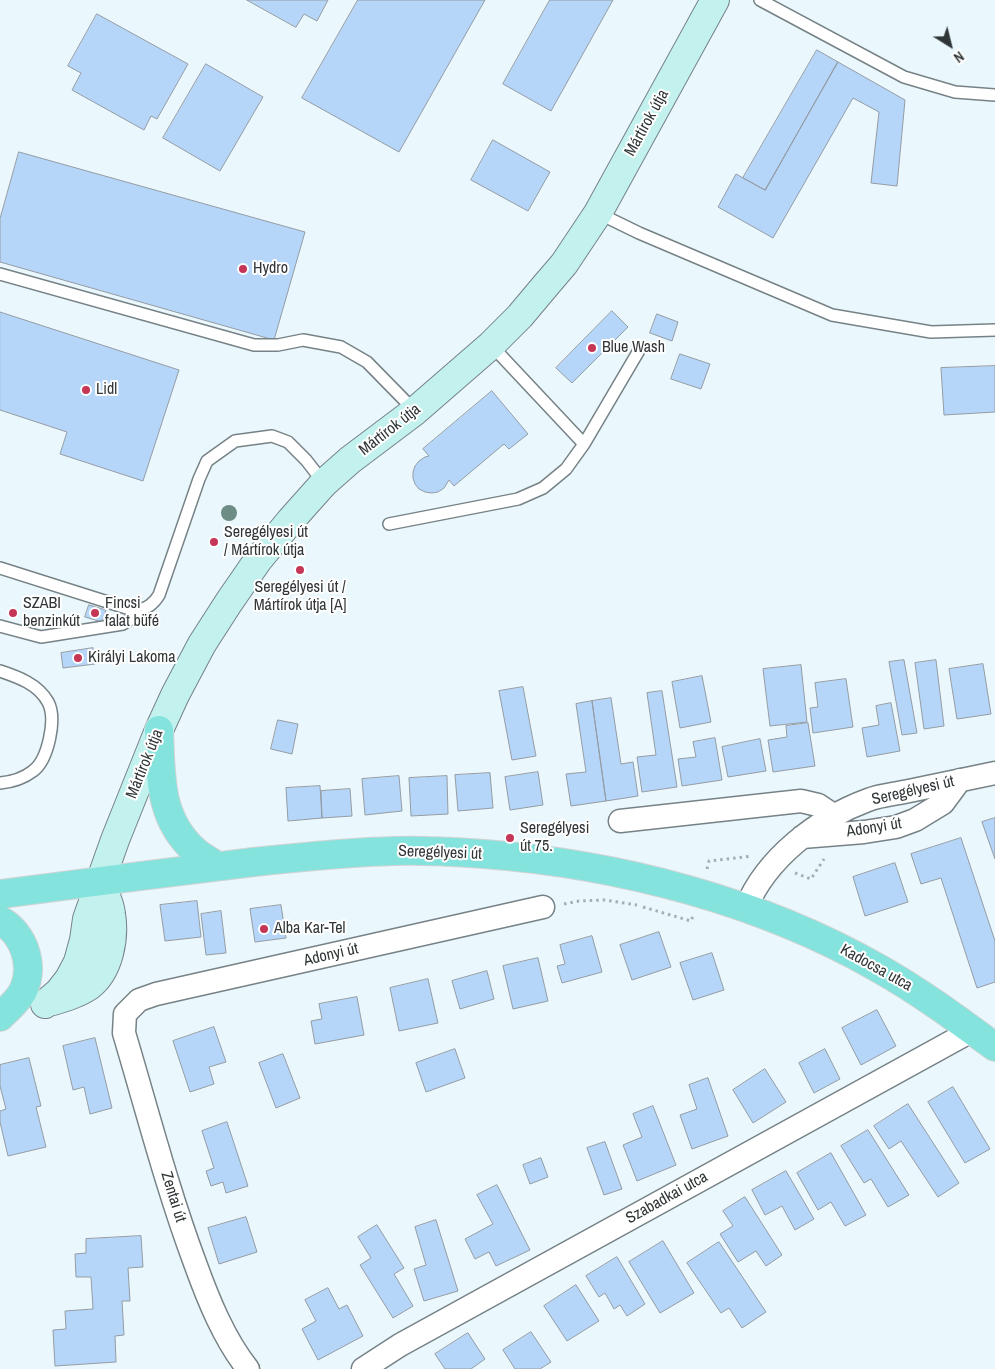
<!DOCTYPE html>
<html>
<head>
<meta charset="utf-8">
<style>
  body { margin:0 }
  #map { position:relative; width:995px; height:1369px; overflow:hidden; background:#eaf7fc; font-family:"Archivo Narrow",sans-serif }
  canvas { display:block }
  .north { position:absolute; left:925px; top:20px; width:50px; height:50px; -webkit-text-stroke:4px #fff; paint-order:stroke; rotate:144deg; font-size:14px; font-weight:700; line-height:20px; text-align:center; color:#303637 }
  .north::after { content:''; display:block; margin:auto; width:18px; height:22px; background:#303637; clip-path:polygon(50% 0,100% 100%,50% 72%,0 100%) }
</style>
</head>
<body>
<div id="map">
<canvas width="995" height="1369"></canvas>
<div class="north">N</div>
</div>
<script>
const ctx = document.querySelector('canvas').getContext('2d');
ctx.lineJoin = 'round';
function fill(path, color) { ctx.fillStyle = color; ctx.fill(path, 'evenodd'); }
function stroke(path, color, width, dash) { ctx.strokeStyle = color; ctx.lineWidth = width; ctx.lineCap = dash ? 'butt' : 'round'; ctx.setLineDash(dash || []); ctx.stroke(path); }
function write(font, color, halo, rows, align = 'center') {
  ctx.font = font + ' "Archivo Narrow",sans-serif'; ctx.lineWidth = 4; ctx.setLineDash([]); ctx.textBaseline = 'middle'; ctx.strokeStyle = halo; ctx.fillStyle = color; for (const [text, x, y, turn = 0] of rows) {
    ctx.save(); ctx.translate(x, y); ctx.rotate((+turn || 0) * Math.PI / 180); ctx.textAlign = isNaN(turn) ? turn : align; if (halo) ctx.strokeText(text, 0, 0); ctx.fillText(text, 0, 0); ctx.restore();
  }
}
const building = new Path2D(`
  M247,0H328L317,21L304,14L296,27Z
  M358,0H485L399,152L302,98Z
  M550,0H613L551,111L503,84Z
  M97,14L188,64L157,119L151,116L144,130L72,90L81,73L68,66Z
  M817,50L838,62L765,190L743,178Z
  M838,62L905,100L897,186L871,183L879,112L853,98L773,238L718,207L736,174L765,190Z
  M206,64L263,97L220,171L163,138Z
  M493,140L550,172L528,211L471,180Z
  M19,152L305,232L274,340L0,262V219Z
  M612,311L628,327L572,383L556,368Z
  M0,312L179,370L143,481L60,454L67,432L0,410Z
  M657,314L678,322L672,341L650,333Z
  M680,354L710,364L701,389L671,379Z
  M995,366V412L944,415L941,368Z
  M492,391L528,434L509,449L504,444L454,486L449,480L444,488L438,492L432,493L425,492L419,489L415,484L413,478V472L415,466L419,461L425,457L429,456L423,449Z
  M89,605L106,610L102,622L85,617Z
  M93,648L95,664L63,668L61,653Z
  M904,660L917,733L902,735L889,662Z
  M936,660L944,726L924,729L915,663Z
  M983,664L991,714L957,719L949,669Z
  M801,665L807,722L770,726L763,669Z
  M702,676L711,722L680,728L672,682Z
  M846,679L853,727L813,733L810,708L818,707L815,683Z
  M523,687L536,756L512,760L499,691Z
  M662,691L677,787L642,792L637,757L656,755L647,693Z
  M611,698L621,764L633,762L638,796L606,801L592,701Z
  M592,701L606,801L571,806L566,774L586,772L576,704Z
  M891,703L900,751L867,757L862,728L879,725L876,706Z
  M278,720L298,724L292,754L271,749Z
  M808,723L815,766L773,772L768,740L787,737L786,726Z
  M715,738L722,780L682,786L678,759L696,757L693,742Z
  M760,739L766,771L728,777L722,747Z
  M538,772L543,805L510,810L505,777Z
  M490,773L493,808L458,811L455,775Z
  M399,776L402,811L365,815L362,779Z
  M447,776L448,814L411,816L409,778Z
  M320,786L322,818L288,821L286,788Z
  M350,789L352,816L322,818L321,791Z
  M995,818V859L982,822Z
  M961,838L995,941V982L977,988L941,878L921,884L911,854Z
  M895,863L908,902L865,916L853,877Z
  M197,901L201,937L165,941L160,905Z
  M281,905L286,938L255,942L250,909Z
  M221,911L226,953L206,955L201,914Z
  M659,932L671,967L632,980L620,945Z
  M592,936L602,972L562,983L557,966L565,964L560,945Z
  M712,953L724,990L693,1000L680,963Z
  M538,958L548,1001L513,1009L503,966Z
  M487,971L494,999L460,1009L452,981Z
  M428,979L438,1023L399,1031L390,988Z
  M357,997L364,1035L315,1044L311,1021L322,1019L319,1004Z
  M877,1010L896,1046L861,1065L842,1028Z
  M214,1027L226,1062L209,1067L214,1084L190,1092L173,1041Z
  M95,1038L112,1108L90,1114L84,1087L73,1090L63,1046Z
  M455,1049L465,1078L426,1092L416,1063Z
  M825,1049L840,1079L814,1093L799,1063Z
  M283,1054L300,1098L276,1108L259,1063Z
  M29,1058L41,1106L36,1107L46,1147L8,1156L0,1122V1111L6,1109L0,1086V1065Z
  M765,1069L786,1102L753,1123L733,1090Z
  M708,1078L728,1136L692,1149L680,1115L697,1109L689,1085Z
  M953,1087L990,1149L965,1163L928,1102Z
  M908,1104L959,1183L938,1197L901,1141L889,1149L874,1126Z
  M653,1106L676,1165L637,1181L623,1145L642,1137L633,1114Z
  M227,1122L248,1186L226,1193L223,1182L211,1186L206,1171L214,1168L202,1131Z
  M868,1130L909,1195L888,1207L871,1179L864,1183L841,1146Z
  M605,1142L622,1189L604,1195L587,1148Z
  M831,1153L866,1215L845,1226L831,1202L818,1210L797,1173Z
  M541,1158L548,1177L530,1184L523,1165Z
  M786,1171L814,1219L795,1230L782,1206L765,1215L752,1190Z
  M497,1185L530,1250L496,1266L489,1252L475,1259L465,1239L493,1224L477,1195Z
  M745,1197L782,1255L766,1266L756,1251L738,1262L720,1234L733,1226L723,1211Z
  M246,1217L257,1252L219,1264L208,1228Z
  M436,1220L458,1291L424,1301L414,1269L426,1265L415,1227Z
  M377,1225L404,1268L394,1274L413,1306L393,1318L360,1265L371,1258L358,1237Z
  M141,1236L143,1267L128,1268L130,1301H122L124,1335L115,1336L116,1362L55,1366L53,1330L66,1329L65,1311L93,1309L91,1277H76L75,1254L86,1253V1239Z
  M663,1241L694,1293L660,1313L629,1262Z
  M719,1242L766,1312L742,1328L729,1308L721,1313L687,1263Z
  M617,1257L645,1304L627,1316L620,1305L614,1309L605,1293L599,1297L586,1276Z
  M576,1285L599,1321L567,1341L544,1306Z
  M328,1288L339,1309L347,1305L363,1336L318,1360L302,1329L316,1321L305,1300Z
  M531,1332L551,1362L540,1369H515L503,1350Z
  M468,1333L485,1359L471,1369H445L435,1354Z`);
const path = new Path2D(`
  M707,869L709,861L752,856
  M795,873L811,879L824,859
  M564,904L579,901L605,900L637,905
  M643,907L691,921L693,916`);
const lane = new Path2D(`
  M760,0L904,77L955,92L995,95
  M598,213L639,233L832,315L931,332L995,330
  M0,274L254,345H278L303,340L341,347L367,362L415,411
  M491,345L584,444
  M389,524L518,499L543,488L566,469L584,444L641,347
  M0,568L136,611C147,608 153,605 159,595L199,479L207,461L235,441L272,436L288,442L306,460L324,483
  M0,626L41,637L123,624L143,611
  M0,671C18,677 38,684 48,702C57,719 48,760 33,771C24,778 11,782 0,783`);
const street = new Path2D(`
  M620,821L801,801L818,805L833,815
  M802,837L864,832L896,827L915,820L943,803L960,780
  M746,908C766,858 819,818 868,800C881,795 896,794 909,791C938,785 966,779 995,773
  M248,1369C224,1339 208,1299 195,1263C167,1188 147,1110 124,1033L125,1014L139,1000L156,994L543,907
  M363,1369L400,1345L973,1030`);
const secondary = new Path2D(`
  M53,1001C66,997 79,993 89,986C109,971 115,938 111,914C110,903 104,892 100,881
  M45,1004L59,992L69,979L78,962L84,940L87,919L115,840L159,730L175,695L202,644L229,602L258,560L291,520L324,483L350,460L415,411L491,345L520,316L546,285L564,264L598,213L715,0`);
const primary = new Path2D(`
  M159,730C161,775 158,818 195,851C202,857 210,861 217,866
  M0,894C85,883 169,872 254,862C301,857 348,852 395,851C425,850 455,852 484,854C618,864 761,901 878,968C919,991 957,1019 995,1047
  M0,920C24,934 35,965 23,991C18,1001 8,1009 0,1017`);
const trees = [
  [229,513]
];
const markers = [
  [243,269,5,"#c53555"],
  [592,348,5,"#c53555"],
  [86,390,5,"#c53555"],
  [214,542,5,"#c53555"],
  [300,570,5,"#c53555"],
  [13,613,5,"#c53555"],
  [95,613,5,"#c53555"],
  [78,658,5,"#c53555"],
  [510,838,5,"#c53555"],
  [264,929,5,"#c53555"]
];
const streetNames = [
  ["Mártírok útja",647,123,-61],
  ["Mártírok útja",390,430,-38],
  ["Mártírok útja",145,764,-68],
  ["Seregélyesi út",913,791,-13],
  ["Adonyi út",874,828,-9],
  ["Seregélyesi út",440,853,2],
  ["Adonyi út",331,955,-13],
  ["Kadocsa utca",876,968,29],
  ["Zentai út",173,1197,73],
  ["Szabadkai utca",667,1198,-29]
];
const poiNames = [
  ["Hydro",253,269],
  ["Blue Wash",602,348],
  ["Lidl",96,390],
  ["Seregélyesi út",224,533],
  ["/ Mártírok útja",224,551],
  ["Seregélyesi út /",300,588,"center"],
  ["Mártírok útja [A]",300,606,"center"],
  ["SZABI",23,604],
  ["benzinkút",23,622],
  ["Fincsi",105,604],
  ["falat büfé",105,622],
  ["Királyi Lakoma",88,658],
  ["Seregélyesi",520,829],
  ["út 75.",520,847],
  ["Alba Kar-Tel",274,929]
];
fill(building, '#b5d6f9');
stroke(building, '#949ca4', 1);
stroke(lane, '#768286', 14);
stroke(street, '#768286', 25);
stroke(secondary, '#768286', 30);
stroke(primary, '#d1d3d3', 30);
stroke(path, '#a5afb3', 3, [2.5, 4]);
stroke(lane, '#fff', 11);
stroke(street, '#fff', 22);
stroke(secondary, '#c2f1ee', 28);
stroke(primary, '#85e3dd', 28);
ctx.fillStyle = '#6d8c83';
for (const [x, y] of trees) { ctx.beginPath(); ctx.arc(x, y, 8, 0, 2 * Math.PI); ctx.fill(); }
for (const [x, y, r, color] of markers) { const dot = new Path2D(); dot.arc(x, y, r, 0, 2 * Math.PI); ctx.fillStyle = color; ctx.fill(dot); stroke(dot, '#fff', 2); }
write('16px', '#303637', '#fff', streetNames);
write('16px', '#303637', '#fff', poiNames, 'left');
</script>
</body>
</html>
